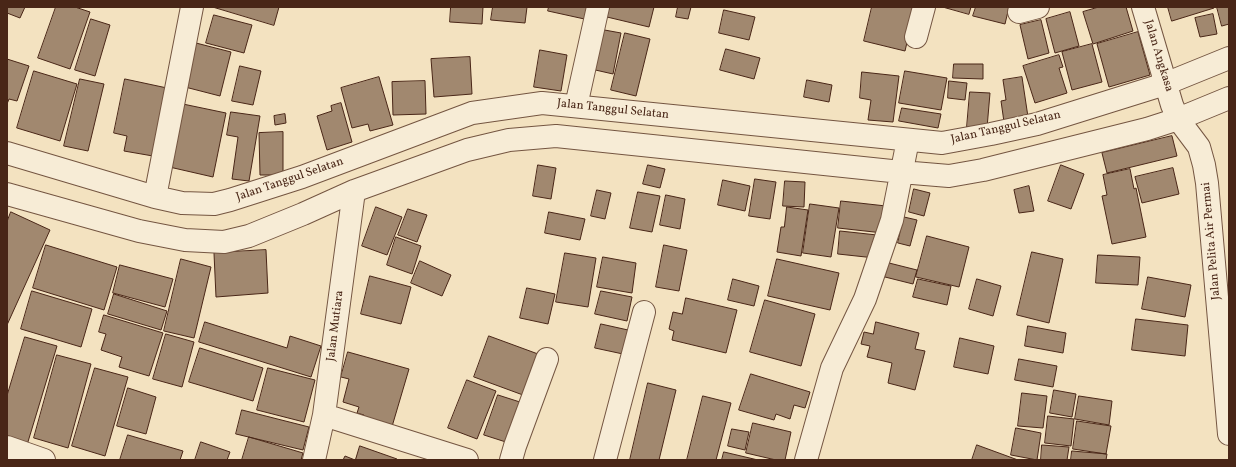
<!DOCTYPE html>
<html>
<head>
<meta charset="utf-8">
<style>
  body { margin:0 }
  #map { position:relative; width:1236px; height:467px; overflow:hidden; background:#f3e2c0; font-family:Vollkorn,serif }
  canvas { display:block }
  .frame { position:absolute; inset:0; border:8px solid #492617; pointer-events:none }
</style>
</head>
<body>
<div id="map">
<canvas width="1236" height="467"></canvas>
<div class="frame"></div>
</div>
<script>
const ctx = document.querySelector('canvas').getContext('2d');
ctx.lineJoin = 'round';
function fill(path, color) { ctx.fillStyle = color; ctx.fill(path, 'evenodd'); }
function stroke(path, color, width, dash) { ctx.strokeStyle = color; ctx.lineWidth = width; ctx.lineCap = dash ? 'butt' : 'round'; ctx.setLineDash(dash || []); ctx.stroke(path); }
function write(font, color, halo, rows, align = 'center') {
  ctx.font = font + ' Vollkorn,serif'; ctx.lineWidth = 4; ctx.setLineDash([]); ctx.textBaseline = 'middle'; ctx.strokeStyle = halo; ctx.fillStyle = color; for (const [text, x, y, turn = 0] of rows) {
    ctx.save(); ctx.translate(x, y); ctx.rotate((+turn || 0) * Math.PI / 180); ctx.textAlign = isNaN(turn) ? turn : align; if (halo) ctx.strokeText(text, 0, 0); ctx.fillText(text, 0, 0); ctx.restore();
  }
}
const building = new Path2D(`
  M7,7H25L20,18L7,13Z
  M56,7H75L90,12L70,69L38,58Z
  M213,7H279L274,25Z
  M451,7H483L482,24L450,22Z
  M493,7H527L525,23L491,20Z
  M549,7H592L589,20L548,11Z
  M610,7H654L649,27L607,17Z
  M678,7H691L688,19L676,17Z
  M872,7H910L915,8L905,51L864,41Z
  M943,7H971L969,14Z
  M976,7H1009L1005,24L973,16Z
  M1099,7H1126L1133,31L1093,44L1083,12Z
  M1168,7H1213L1214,8L1172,21Z
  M1217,7H1229V24L1222,26Z
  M724,10L755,17L749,40L719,33Z
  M1070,12L1079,46L1055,53L1046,19Z
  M1213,14L1217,34L1200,37L1195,18Z
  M214,15L252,25L244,53L206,43Z
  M91,19L110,25L95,76L75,70Z
  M1041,20L1049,53L1028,59L1020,25Z
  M599,29L621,33L613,74L591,69Z
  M1138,32L1150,75L1109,87L1097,44Z
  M625,33L650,39L636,96L611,90Z
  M196,43L231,52L220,96L185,87Z
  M1092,44L1102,82L1072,90L1062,52Z
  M726,49L760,58L754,79L720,70Z
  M540,50L567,55L561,91L534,87Z
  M1059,55L1063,67L1059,68L1067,93L1035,103L1023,66Z
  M470,57L472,94L434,97L431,59Z
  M7,59L29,66L17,101L9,99L7,104Z
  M954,64H983V79L953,78Z
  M240,66L261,71L253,105L232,101Z
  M34,71L77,84L60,141L17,128Z
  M905,71L947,78L941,110L899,103Z
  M862,72L899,76L893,122L868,120L871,100L860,98Z
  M379,77L393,125L370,131L368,124L352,128L341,88Z
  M1022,77L1028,117L1004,122L1001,101L1006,100L1003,80Z
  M80,79L104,84L88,151L64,146Z
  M125,79L167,88L153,156L124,151L127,136L114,133Z
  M807,80L832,85L829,102L804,97Z
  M425,81L426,114L393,115L392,82Z
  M949,81L967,83L965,100L948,98Z
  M970,92L990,93L987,128L967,127Z
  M178,103L226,113L213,177L165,166Z
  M341,103L352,142L327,150L317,116L332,111L331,106Z
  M902,108L941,114L938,128L899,121Z
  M231,112L260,116L249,181L232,179L238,137L227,135Z
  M285,114L286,123L275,125L274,116Z
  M283,132V175H260L259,133Z
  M1172,136L1177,156L1107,173L1102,153Z
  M538,165L556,168L551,199L533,196Z
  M648,165L665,169L660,188L643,184Z
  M1061,165L1084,174L1071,209L1048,201Z
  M1173,168L1179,194L1142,203L1135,177Z
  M1130,169L1134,189L1136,188L1146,237L1112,244L1102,196L1107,195L1103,175Z
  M755,179L776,182L770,219L749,216Z
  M723,180L750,186L745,211L718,205Z
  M785,181L805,182L804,207L783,206Z
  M1029,186L1034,211L1019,213L1014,190Z
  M914,189L930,193L924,216L909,212Z
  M597,190L611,193L605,219L591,216Z
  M638,192L660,196L652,232L630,228Z
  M666,195L685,199L680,229L660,225Z
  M841,201L886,206L883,233L838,228Z
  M810,204L839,208L831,257L803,253Z
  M376,207L402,217L387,255L362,246Z
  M787,207L808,210L801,256L777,252L781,227H784Z
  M408,209L427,215L417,242L398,235Z
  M11,212L50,230L7,325V222Z
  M549,212L585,219L580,240L545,233Z
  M904,217L917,220L910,246L898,243Z
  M840,231L877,235L875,258L838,254Z
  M927,236L969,247L959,287L916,277Z
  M396,237L421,246L412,274L387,265Z
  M46,245L117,267L104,310L33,288Z
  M664,245L687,250L679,291L656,287Z
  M266,250L268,293L216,297L214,253Z
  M1032,252L1063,259L1049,323L1017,315Z
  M565,253L596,258L588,307L556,302Z
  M1098,255L1140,257L1138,285L1096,283Z
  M603,257L636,263L632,293L597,287Z
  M181,259L211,267L194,338L164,331Z
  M777,259L839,273L830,310L768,296Z
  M420,261L451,275L442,296L411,283Z
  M889,263L917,270L913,284L885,277Z
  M120,265L173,279L165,307L113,293Z
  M370,276L411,287L401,324L361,314Z
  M1148,277L1191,285L1185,317L1142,309Z
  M733,279L759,286L754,306L728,300Z
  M918,279L951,286L947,305L913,297Z
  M977,279L1001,286L993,316L969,309Z
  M527,288L555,294L548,324L520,318Z
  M32,291L92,309L81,347L21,329Z
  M601,291L632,297L627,321L595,314Z
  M114,294L167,311L161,330L108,314Z
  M686,298L737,310L726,353L672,340L674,331L669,329L673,312L682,314Z
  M765,300L815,314L801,366L750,352Z
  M104,315L163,333L149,376L119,367L122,357L101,350L106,334L99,332Z
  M1136,319L1188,325L1185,356L1132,350Z
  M205,322L287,348L290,336L321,346L311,377L199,342Z
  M876,322L919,333L915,349L925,351L915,390L888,383L892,363L867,357L870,346L861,344L864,332L873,334Z
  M601,324L628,330L623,354L595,348Z
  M1028,326L1066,333L1063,353L1025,346Z
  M166,334L194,342L182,387L153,379Z
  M489,336L538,354L523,395L474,377Z
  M25,337L57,346L27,445L7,439V396Z
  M960,338L994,346L988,374L954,367Z
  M200,348L263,368L253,401L189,382Z
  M348,352L409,369L391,430L362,422L364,415L357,413L359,407L343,402L349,379L341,377Z
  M57,355L91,364L68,448L34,438Z
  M1019,359L1057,366L1053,387L1015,380Z
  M95,368L128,377L105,456L72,446Z
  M268,368L315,380L304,422L257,410Z
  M751,374L810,392L805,408L794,405L790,419L776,414L774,420L739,410Z
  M467,380L496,391L477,439L448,428Z
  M648,383L676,390L659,460H630Z
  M128,388L156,397L146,434L117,426Z
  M1054,390L1076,394L1072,417L1050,413Z
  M1022,393L1047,396L1043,428L1018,426Z
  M498,395L523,403L509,443L484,435Z
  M703,396L731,403L716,460H687Z
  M1079,396L1112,401L1109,425L1075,419Z
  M242,410L309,427L303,450L236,434Z
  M1048,416L1074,419L1071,446L1045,443Z
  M1077,421L1111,426L1106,454L1073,449Z
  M753,423L791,432L785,460H776L746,453Z
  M1016,428L1041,433L1037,460L1011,455Z
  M732,429L749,432L745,450L728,446Z
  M128,435L183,451L180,460H120Z
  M249,437L303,453L301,460H242Z
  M201,442L230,452L227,460H195Z
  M977,445L1018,460H972Z
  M1042,445L1069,447L1067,460H1041Z
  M360,446L397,459L396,460H343L345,456L355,460Z
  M1072,451L1107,454L1106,460H1071Z
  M724,452L758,460H722Z`);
const minor = new Path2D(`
  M1143,7L1172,105L1178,119L1199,147L1204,165L1207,183L1229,434
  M1019,12L1038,7
  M916,37L924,7
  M576,106L598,7
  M7,153L155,197L182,203L214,204L230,200L302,177L472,113L542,103L942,143L991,134L1037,124L1165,84L1229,58
  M7,194L139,231L185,240L224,242L249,236L303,214L354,191L467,150L509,140L556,136L901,172L949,176L983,170L1147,129L1178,119L1229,98
  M155,197L192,7
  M324,415L467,460
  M7,447L44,460
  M314,460L324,415L354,191
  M511,460L515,446L547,359
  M605,460L644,312
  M806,460L832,368L865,299L892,220L908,140`);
const streetNames = [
  ["Jalan Angkasa",1158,56,73],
  ["Jalan Tanggul Selatan",613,110,6],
  ["Jalan Tanggul Selatan",1006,128,-13],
  ["Jalan Tanggul Selatan",290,180,-19],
  ["Jalan Pelita Air Permai",1212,241,-95],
  ["Jalan Mutiara",336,326,-83]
];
fill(building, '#a1886f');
stroke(building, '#492617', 1);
stroke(minor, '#745541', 24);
stroke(minor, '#f7ecd6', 22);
write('12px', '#492617', '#f7ecd6', streetNames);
</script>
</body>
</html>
